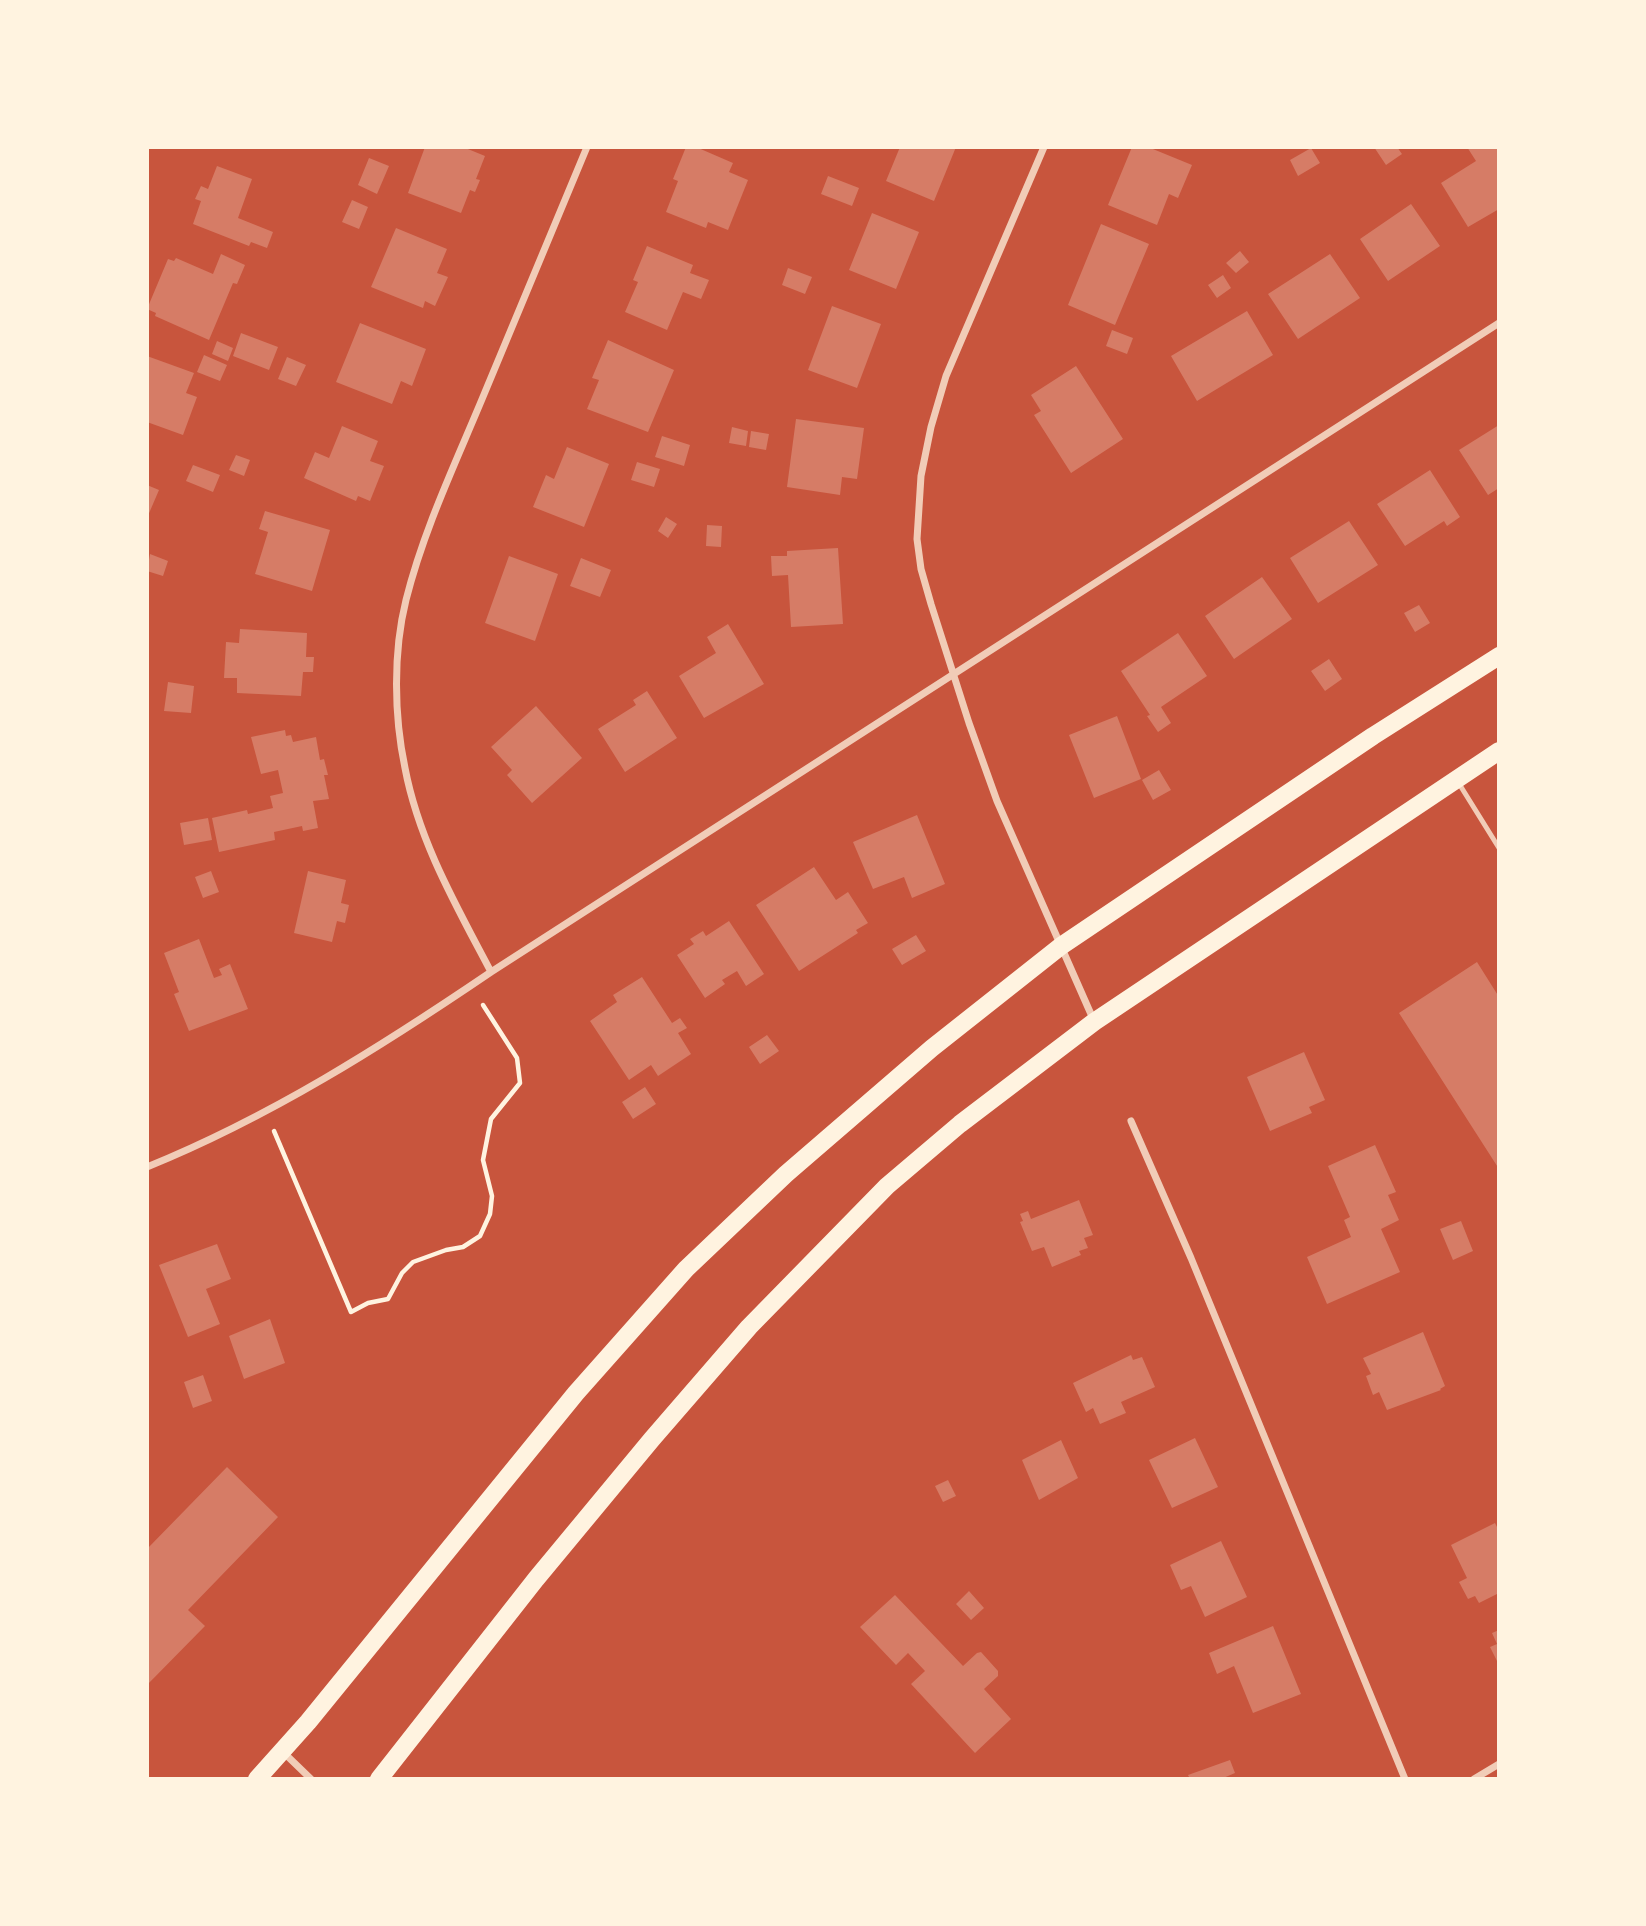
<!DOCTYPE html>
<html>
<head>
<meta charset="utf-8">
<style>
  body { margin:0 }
  #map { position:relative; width:1646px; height:1926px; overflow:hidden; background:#c8553d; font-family:Literata,serif }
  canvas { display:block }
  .frame { position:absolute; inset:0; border:149px solid #fff3e0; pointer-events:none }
</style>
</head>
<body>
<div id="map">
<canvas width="1646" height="1926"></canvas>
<div class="frame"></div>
</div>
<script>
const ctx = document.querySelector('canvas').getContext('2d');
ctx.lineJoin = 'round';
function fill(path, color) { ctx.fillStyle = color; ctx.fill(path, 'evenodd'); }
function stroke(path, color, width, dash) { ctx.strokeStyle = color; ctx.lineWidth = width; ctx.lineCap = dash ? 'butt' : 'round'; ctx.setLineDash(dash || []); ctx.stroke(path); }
const building = new Path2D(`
  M425,147H463L485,156L476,179L480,180L475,192L470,190L461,213L408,193Z
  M686,147H696L733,163L729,172L748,180L728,230L708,222L706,228L666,212L678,181L673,179Z
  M900,147H956L934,201L886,181Z
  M1132,147H1148L1192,165L1178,198L1169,194L1157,225L1108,205Z
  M1374,147H1397L1402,154L1386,165Z
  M1467,147H1499V209L1468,227L1441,183L1476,161Z
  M1311,148L1320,163L1298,176L1290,160Z
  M369,158L389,166L377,194L358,185Z
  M217,166L252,179L238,218L273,232L267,248L251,242L249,246L193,224L201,201L195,199L201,186L208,189Z
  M828,176L859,188L852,206L821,194Z
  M352,200L368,207L359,229L342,222Z
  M1411,204L1440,246L1388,281L1360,239Z
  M872,213L919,232L896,289L849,270Z
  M1101,224L1149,244L1115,325L1068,305Z
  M396,228L447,249L437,273L448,277L435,306L425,301L423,308L371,287Z
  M647,246L693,265L690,273L709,280L701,299L683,292L667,330L625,312L638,282L633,280Z
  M1240,251L1249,262L1236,273L1226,263Z
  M221,254L245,265L237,284L233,283L209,340L155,316L156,313L147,309L168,259L174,261L176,258L213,274Z
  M1330,254L1360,298L1298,339L1268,294Z
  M788,268L812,277L805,294L782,285Z
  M1223,275L1231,288L1217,298L1208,285Z
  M832,306L881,324L857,388L808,370Z
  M1247,311L1273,355L1197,401L1171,356Z
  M360,323L426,349L412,386L401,381L392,404L336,382Z
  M1112,330L1133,338L1127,354L1106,346Z
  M241,333L278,347L269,370L233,356Z
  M608,340L674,370L648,432L587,409L599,380L592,378Z
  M217,341L233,348L228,361L212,354Z
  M204,355L227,365L220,381L197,372Z
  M147,356L194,373L186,393L197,397L183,435L147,422Z
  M287,357L306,365L296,386L278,379Z
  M1076,366L1123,439L1071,473L1034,415L1041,411L1031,395Z
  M796,419L864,428L857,479L842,477L840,495L787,487Z
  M1499,425V488L1488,495L1459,450Z
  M342,426L378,441L370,461L384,466L370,501L358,496L356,501L304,478L315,452L329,458Z
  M732,427L748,431L746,446L729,443Z
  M751,431L769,434L766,450L749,447Z
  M662,436L690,445L684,466L655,457Z
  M567,447L609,464L584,527L533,507L546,475L554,479Z
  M236,455L250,460L244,476L229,470Z
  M637,462L660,469L654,487L631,480Z
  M193,465L220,475L213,492L186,481Z
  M1430,470L1460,517L1447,526L1444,521L1405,546L1377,504Z
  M147,485L159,490L147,518Z
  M265,511L330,530L312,591L255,574L268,532L259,529Z
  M666,517L677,524L668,538L658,531Z
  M1349,521L1378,565L1318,603L1290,558Z
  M707,525L722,526L721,547L706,546Z
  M838,548L843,624L791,627L788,575L772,576L771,556H787V551Z
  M150,554L168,561L163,576L147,571Z
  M509,556L558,574L535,641L485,623Z
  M581,558L611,570L600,597L570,586Z
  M1262,577L1292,619L1234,659L1205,616Z
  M1419,605L1430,623L1415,632L1404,613Z
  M728,624L764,684L704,718L679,676L716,653L707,637Z
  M240,629L307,633L306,657H314L313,672H303L301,696L237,693V678H224L226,642L239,643Z
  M1178,633L1207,676L1161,707L1171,723L1158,732L1147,716L1150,715L1121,671Z
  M1329,659L1342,679L1325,691L1311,671Z
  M168,682L194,686L191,713L164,711Z
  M647,691L677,738L625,772L598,729L636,705L633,700Z
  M536,706L582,758L532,803L507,775L512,770L491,747Z
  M1117,716L1141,779L1094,798L1069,735Z
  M285,730L286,736L291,735L293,742L316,737L320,760L324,759L328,775H324L329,799L313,801L318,828L303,831L302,826L274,832L275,840L219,852L212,818L247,810L248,814L273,808L270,796L283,793L278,770L261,774L251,737Z
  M1159,770L1171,790L1153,800L1142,780Z
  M917,815L945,884L912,898L904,877L873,889L853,842Z
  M208,818L212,840L184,845L180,823Z
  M814,867L836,900L848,892L868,923L856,930L858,933L799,971L756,905Z
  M211,871L219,892L203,898L195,877Z
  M308,871L346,880L341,903L349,905L345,923L337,921L332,942L294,933Z
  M729,921L764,974L746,986L737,971L722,980L725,984L705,998L677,955L694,944L690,939L703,931L706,936Z
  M916,935L926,951L902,965L892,949Z
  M199,939L214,978L222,975L219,969L230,964L248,1009L189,1031L174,994L179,992L164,953Z
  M1477,962L1499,997V1169L1399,1013Z
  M642,977L672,1023L680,1018L687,1028L678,1033L691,1054L658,1076L651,1065L629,1080L590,1021L617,1002L613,995Z
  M767,1035L779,1051L760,1064L749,1047Z
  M1304,1052L1325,1100L1309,1107L1312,1113L1270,1131L1247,1077Z
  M645,1087L656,1104L633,1119L622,1102Z
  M1375,1145L1396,1192L1388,1195L1399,1220L1381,1229L1400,1272L1327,1304L1307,1257L1351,1237L1344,1220L1350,1217L1328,1166Z
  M1079,1200L1093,1235L1084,1238L1088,1248L1079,1251L1081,1255L1052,1267L1044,1247L1032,1251L1020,1222L1023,1221L1020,1214L1028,1211L1031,1219Z
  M1461,1221L1473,1251L1453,1260L1440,1229Z
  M217,1244L231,1279L206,1289L220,1324L188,1337L159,1265Z
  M270,1319L285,1363L244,1379L229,1336Z
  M1423,1332L1445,1386L1440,1389L1441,1390L1387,1410L1379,1392L1373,1395L1366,1376L1371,1374L1363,1358Z
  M1131,1355L1133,1360L1142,1357L1155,1387L1121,1402L1126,1413L1100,1424L1093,1408L1086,1412L1073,1383Z
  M203,1375L212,1401L193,1408L184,1382Z
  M1195,1438L1218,1487L1172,1508L1149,1460Z
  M1061,1440L1078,1478L1039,1500L1022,1460Z
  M227,1467L278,1517L188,1610L205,1626L147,1685V1549Z
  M948,1480L956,1496L943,1502L935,1486Z
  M1495,1523L1499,1531V1593L1479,1603L1475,1596L1468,1599L1459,1582L1467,1578L1451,1545Z
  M1221,1541L1247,1597L1205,1617L1191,1586L1181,1590L1170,1565Z
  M969,1591L984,1608L971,1620L956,1604Z
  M895,1595L963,1666L977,1653L981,1652L998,1671V1676L984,1689L1011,1719L975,1753L911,1684L925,1671L908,1653L896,1665L860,1627Z
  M1273,1626L1301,1694L1253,1713L1234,1666L1217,1674L1209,1653Z
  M1499,1630V1665L1490,1647L1497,1644L1492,1633Z
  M1230,1760L1235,1773L1221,1779H1190L1188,1775Z`);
const path = new Path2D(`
  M274,1131L351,1312L368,1303L388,1299L402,1273L413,1262L446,1250L463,1247L480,1236L490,1214L492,1196L483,1160L491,1119L520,1083L517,1058L483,1005`);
const service = new Path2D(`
  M1458,782L1499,848`);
const minor = new Path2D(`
  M1044,147L946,376L931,427L921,476L917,539L921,569L931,604L969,723L997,801L1094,1021
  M491,972C457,907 419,842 405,768C394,716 393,652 406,600C424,528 457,460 485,392C519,310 553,229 587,147
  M1131,1121L1191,1258L1405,1779
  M147,1167C270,1117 382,1046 491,972L1499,323
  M282,1751L311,1779
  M1474,1779L1499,1764`);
const primary = new Path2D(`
  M257,1779L308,1722L576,1393L686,1269L786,1174L932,1048L1061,946L1373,736L1499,656
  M379,1779L536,1579L652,1439L749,1327L887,1186L960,1124L1094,1022L1499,751`);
fill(building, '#d67c66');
stroke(path, '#fff3e0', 4.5);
stroke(service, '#f1ccb7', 5);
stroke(minor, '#f1ccb7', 7);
stroke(primary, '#fff3e0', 18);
</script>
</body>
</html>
